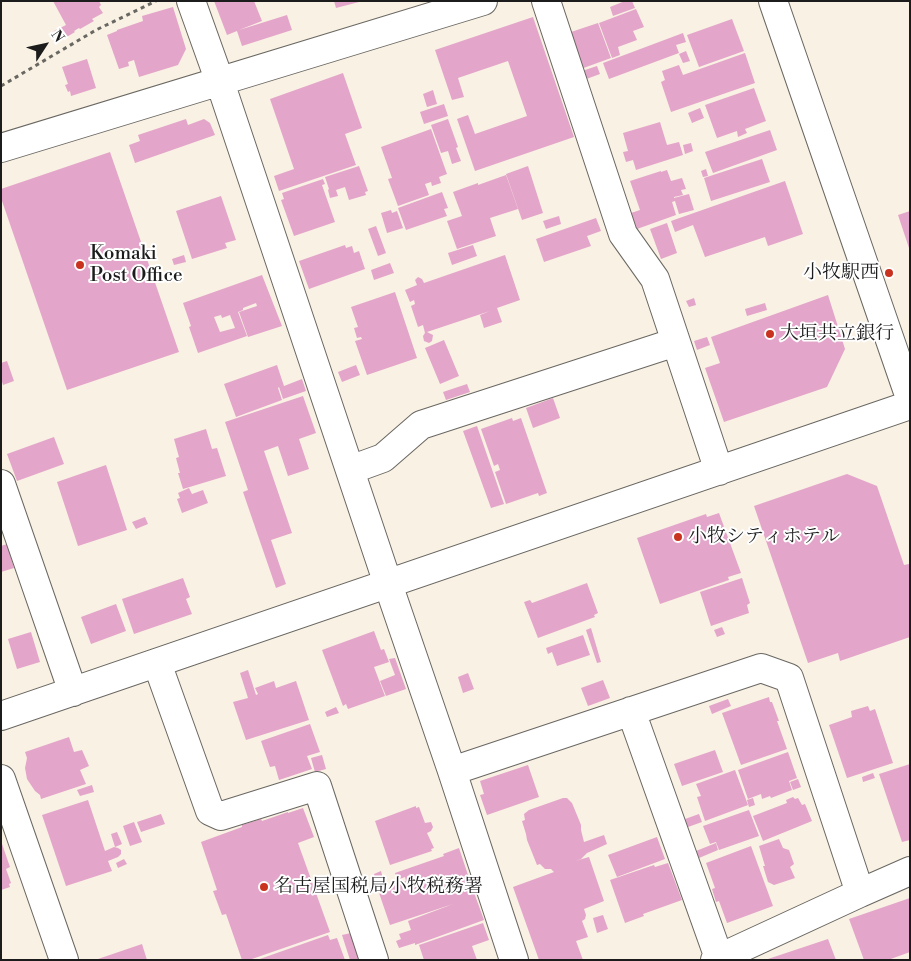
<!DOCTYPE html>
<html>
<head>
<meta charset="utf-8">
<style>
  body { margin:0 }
  #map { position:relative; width:911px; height:961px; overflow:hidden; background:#f9f1e3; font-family:"Libre Bodoni",serif }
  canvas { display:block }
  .frame { position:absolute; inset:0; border:2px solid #1c1c1c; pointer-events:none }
  .north { position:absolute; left:20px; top:20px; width:50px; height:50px; -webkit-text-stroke:4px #fff; paint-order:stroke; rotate:55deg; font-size:14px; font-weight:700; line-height:20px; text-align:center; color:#1c1c1c }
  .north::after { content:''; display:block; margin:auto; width:18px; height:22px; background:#1c1c1c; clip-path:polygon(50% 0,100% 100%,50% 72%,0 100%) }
</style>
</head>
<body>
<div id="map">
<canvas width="911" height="961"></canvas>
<div class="frame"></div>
<div class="north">N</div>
</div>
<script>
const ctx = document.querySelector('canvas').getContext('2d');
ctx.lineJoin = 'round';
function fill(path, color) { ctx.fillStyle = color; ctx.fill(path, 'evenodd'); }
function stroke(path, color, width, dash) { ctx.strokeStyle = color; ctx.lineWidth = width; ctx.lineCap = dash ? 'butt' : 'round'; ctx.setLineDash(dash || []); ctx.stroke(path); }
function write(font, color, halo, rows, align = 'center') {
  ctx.font = font + ' "Libre Bodoni","Noto Serif JP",serif'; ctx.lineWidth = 4; ctx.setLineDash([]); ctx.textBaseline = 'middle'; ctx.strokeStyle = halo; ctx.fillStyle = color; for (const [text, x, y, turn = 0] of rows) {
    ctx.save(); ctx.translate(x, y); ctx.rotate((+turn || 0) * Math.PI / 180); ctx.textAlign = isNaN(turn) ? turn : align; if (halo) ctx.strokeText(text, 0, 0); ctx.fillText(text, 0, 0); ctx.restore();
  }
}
const building = new Path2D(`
  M53,1H99L101,5L99,7L103,13L92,19L94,21L80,29L79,28L74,31L75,32L60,41L54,31L66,25Z
  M214,1H254L262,21L239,30L287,15L292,30L242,46L237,31L227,35Z
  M334,1H359V2L336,8Z
  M625,1H632L635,8L613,16L610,7Z
  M173,7L186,49L178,65L139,77L134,60L128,62L129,66L119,69L107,35L117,31V30L143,21L142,16Z
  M636,9L644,27L633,31L637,40L618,47L620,55L612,58L599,23Z
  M533,17L574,137L475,171L457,119L468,115L475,134L527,116L508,61L458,78L464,97L452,100L435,50Z
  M732,19L744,51L699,67L687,35Z
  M598,23L611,58L578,70L565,34Z
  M683,33L686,42L676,45L679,53L609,79L603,63Z
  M686,51L690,61L683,63L679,54Z
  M745,53L755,83L671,112L661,82L665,80L662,71L679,65L683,75Z
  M87,59L96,88L71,96L70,91L68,92L65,85L68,84L62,67Z
  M597,66L600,74L581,81L579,72Z
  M343,73L362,128L345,134L356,165L279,191L274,176L294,169L270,99Z
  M754,88L766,121L745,129L747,133L738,137L737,131L717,138L705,105Z
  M433,90L437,104L427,107L423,94Z
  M444,104L448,116L424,124L420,112Z
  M700,108L704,118L692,123L688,113Z
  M186,119L188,125L204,119L210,123L215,135L135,163L129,145L140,141L138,135Z
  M448,119L458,147L456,148L461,161L452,164L448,151L441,153L431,125Z
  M660,122L667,145L679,142L683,155L636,170L633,160L626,162L623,152L628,151L623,133Z
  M431,129L447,174L439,177L441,183L432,186L431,182L425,184L429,195L398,206L388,179L392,178L381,147Z
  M770,130L777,150L713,173L705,152Z
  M691,143L693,151L685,154L683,145Z
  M110,152L179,352L67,390L1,198V189Z
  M762,159L770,182L711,201L704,178Z
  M359,166L368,191L365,192L366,195L349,200L345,187L336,190L338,196L330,198L328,190L329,189L325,177Z
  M528,166L543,213L522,220L506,174Z
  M706,169L708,176L703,177L701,171Z
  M667,170L671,181L682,178L686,189L681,190L683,195L674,197V198L689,194L694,210L679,214L675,201L672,202L676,215L637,229L631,213L640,210L630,181L661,171V172Z
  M506,175L518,209L490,218L496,236L457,249L447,221L462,216L453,192L478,183V185Z
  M323,179L325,184L322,185L335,222L294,236L281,200L284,199L282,193Z
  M785,181L803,234L768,246L765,237L705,257L693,225L675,232L671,221Z
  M442,192L448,208L444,209L447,216L406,230L398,208Z
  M221,196L236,240L225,243L227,248L192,259L176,211Z
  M391,210L392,213L397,211L403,228L387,233L381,213Z
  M910,211V248H909L898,215Z
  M559,216L561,224L546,229L543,221Z
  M596,218L601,231L587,236L591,246L544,262L536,239Z
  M667,223L677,253L661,259L650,229Z
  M376,226L386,253L378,256L368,229Z
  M345,245L346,248L352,246L354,253L359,251L365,269L309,289L299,261Z
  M473,245L477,256L452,265L448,253Z
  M184,255L186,262L174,265L172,259Z
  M505,255L520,300L497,308L502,322L484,328L480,315L490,311L427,332L433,335L432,341L429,343L424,341L423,336L425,333L423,325L418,327L411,306L415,304L414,300L410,302L405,290L417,285L415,280L418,277L422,279L424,283Z
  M390,263L394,273L374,280L371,270Z
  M262,275L282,326L248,337L239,312L257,306L256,303L243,308V310L233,314L238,312L247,336L198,353L189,327L191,326L183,303ZM221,315L222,318L230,315L235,328L220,332L214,317Z
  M395,292L417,358L367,375L355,341L362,339L361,337L357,338L354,328L358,327L351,307Z
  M828,295L845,349L827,387L724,422L705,368L720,363L711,337Z
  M694,298L696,305L689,307L686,301Z
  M765,303L767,310L747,316L745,309Z
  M707,337L710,345L697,350L694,341Z
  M444,340L459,376L440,384L425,348Z
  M7,361L14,381L3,385L1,378V363Z
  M277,365L284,386L302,379L306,391L283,399L279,387L278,388L282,400L236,417L224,384Z
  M356,365L360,375L342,382L338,372Z
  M467,384L470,392L446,400L443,392Z
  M303,396L316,433L299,439L309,469L288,476L278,446L264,451L292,533L271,540L286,584L276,588L243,492L248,490L225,422Z
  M553,398L560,418L533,428L526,408Z
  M512,418L513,421L521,418L547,493L539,496L538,493L506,504L495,472L500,470L498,464L494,466L481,429Z
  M477,426L504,504L491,508L463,431Z
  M206,429L212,449L217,448L226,476L183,489L178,473H180L176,458L179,457L174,439Z
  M54,437L64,464L17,481L7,454Z
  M106,465L127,530L78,546L57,482Z
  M847,474L877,486L904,565L909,564L910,637L840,661L838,653L808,663L754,506Z
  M189,488L192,494L203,490L208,503L182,513L177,499L180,498L178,493Z
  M719,513L741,573L728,577L729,580L660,604L637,538L706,514L707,517Z
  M145,517L148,524L136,529L132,522Z
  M7,544L14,568L1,572V546Z
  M183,578L190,597L186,599L192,614L134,634L122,599Z
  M742,578L750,603L747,605L749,613L711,626L700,592Z
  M587,583L598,613L594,615L595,617L538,638L524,602L530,600L532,603Z
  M116,604L126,631L91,644L81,617Z
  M722,627L725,634L717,637L714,630Z
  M591,628L601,662L597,663L586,630Z
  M374,631L381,650L384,649L389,662L374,667L385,696L348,709L346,704L343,706L322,650Z
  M31,632L40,662L17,669L8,639Z
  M583,635L590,655L557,666L552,652L548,654L546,648Z
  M395,658L406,689L386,696L380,681L395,675L389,659Z
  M248,670L256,695L258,694L255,688L274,681L276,688L296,681L309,720L246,740L233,702L248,698L240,673Z
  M468,673L474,689L463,693L458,677Z
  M603,680L610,698L588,706L581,688Z
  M769,697L770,702H772L779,721H777L787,749L741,765L722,713Z
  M728,699L731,706L712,714L709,706Z
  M868,706L870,711L875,709L893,763L847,778L829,725L852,717L851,711Z
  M336,707L339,713L327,717L325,712Z
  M310,724L320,752L307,756L312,769L279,780L275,766L270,767L261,741Z
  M69,737L74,752L82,750L89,766L80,770L86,784L41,799L40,795L35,791L27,779L25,768L27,758L25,752Z
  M715,750L723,772L682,786L674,764Z
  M788,752L797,778L789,781L792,790L771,798L770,796L762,799L761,794L748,799L738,770Z
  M322,755L326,769L315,772L311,758Z
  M910,764V840L902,842L879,774Z
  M528,765L539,797L487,815L480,795L484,794L480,781Z
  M735,770L748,805L705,821L697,797L701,796L696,784Z
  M873,773L875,778L863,782L862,777Z
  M798,779L801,787L793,790L790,782Z
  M92,785L94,792L80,796L77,790Z
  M793,797L795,799L798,798L802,805L805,804L812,821L763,841L753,816L787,803L786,800Z
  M563,798H567L572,803L579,820L581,825V830L584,842L604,835L607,844L587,853L581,859L575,861L589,857L604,901L584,909L586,915L585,919L582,921L588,937L576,941L583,960H539L513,887L554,872L551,869H545L540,864L537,865L527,840L526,834L522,821L525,820L524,814L529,810Z
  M753,798L755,805L749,807L747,800Z
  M88,800L105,851L114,847L118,848L121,850V854L118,857L108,861L112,871L66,886L42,815Z
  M416,806V808L419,807L425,823L431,822L433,827L431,831L427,833L434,848L431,849L432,851L390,865L375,821Z
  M303,808L314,837L298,843L330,932L249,960H242L226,914L222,915L213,891L217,890L201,842L242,827V825L261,819L262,821L288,812V813Z
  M749,810L759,836L719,850L716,842L710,844L703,826Z
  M161,814L165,824L141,832L137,822Z
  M699,814L702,822L688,827L685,819Z
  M134,822L142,842L130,846L123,826Z
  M117,832L122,844L115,847L111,834Z
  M657,837L665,859L617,877L608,855Z
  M779,839L783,848L789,850L794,864L790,867L795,878L774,885L768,882L763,866H765L759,846Z
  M1,841L10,867L6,869L11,883L9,884L10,887L1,890Z
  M716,843L718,850L699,858L696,851Z
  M751,846L773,906L727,923L719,901L716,902L712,889L715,888L706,863Z
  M459,848L468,875L437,886L468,876L484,920L415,945V943L399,948L396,941L401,939L399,934L411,930L408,921L453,904L390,925L378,890L406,881L405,877L397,880L395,873L444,856L443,854Z
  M124,859L127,864L118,868L116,863Z
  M668,863L682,900L643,914L644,916L625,923L610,880L654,865L655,867Z
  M381,871L385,886L378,888L374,874Z
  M910,898V952L888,960H864L849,919Z
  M603,915L608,929L597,933L593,918Z
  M483,923L489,940L472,946L477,960H424L419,945Z
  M351,933L360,960H350L342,935Z
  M328,935L330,940L337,938L345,960H257Z
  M828,939L836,960H768V959Z
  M142,944L147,960H98V959Z`);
const path = new Path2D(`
  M1,86L96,30L156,1`);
const minor = new Path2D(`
  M191,1L220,82L388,584L452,771L514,960
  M546,1L623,234L655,279L719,471
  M773,1L910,398
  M1,148L483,1
  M350,470L383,458L421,425L676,342
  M1,484L73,692
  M157,663L210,811L221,816L317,786L374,960
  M631,711L719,958L718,960
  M1,716L910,405
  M452,771L761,668L789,678L860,893L715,960
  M1,779L64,960
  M860,893L910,871`);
const markers = [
  [80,265,5,"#c8321e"],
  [889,273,5,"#c8321e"],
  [770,334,5,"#c8321e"],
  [678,537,5,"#c8321e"],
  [264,887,5,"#c8321e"]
];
const poiNames = [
  ["Komaki",90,254],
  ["Post Office",90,276],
  ["小牧駅西",879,273,"right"],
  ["大垣共立銀行",780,334],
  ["小牧シティホテル",688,537],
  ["名古屋国税局小牧税務署",274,887]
];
fill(building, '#e4a5ca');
stroke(minor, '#696762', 30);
stroke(path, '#696762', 3, [4, 4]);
stroke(minor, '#fff', 28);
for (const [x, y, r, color] of markers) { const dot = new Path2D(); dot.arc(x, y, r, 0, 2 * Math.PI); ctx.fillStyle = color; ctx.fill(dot); stroke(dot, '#fff', 2); }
write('19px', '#1c1c1c', '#fff', poiNames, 'left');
</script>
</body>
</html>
